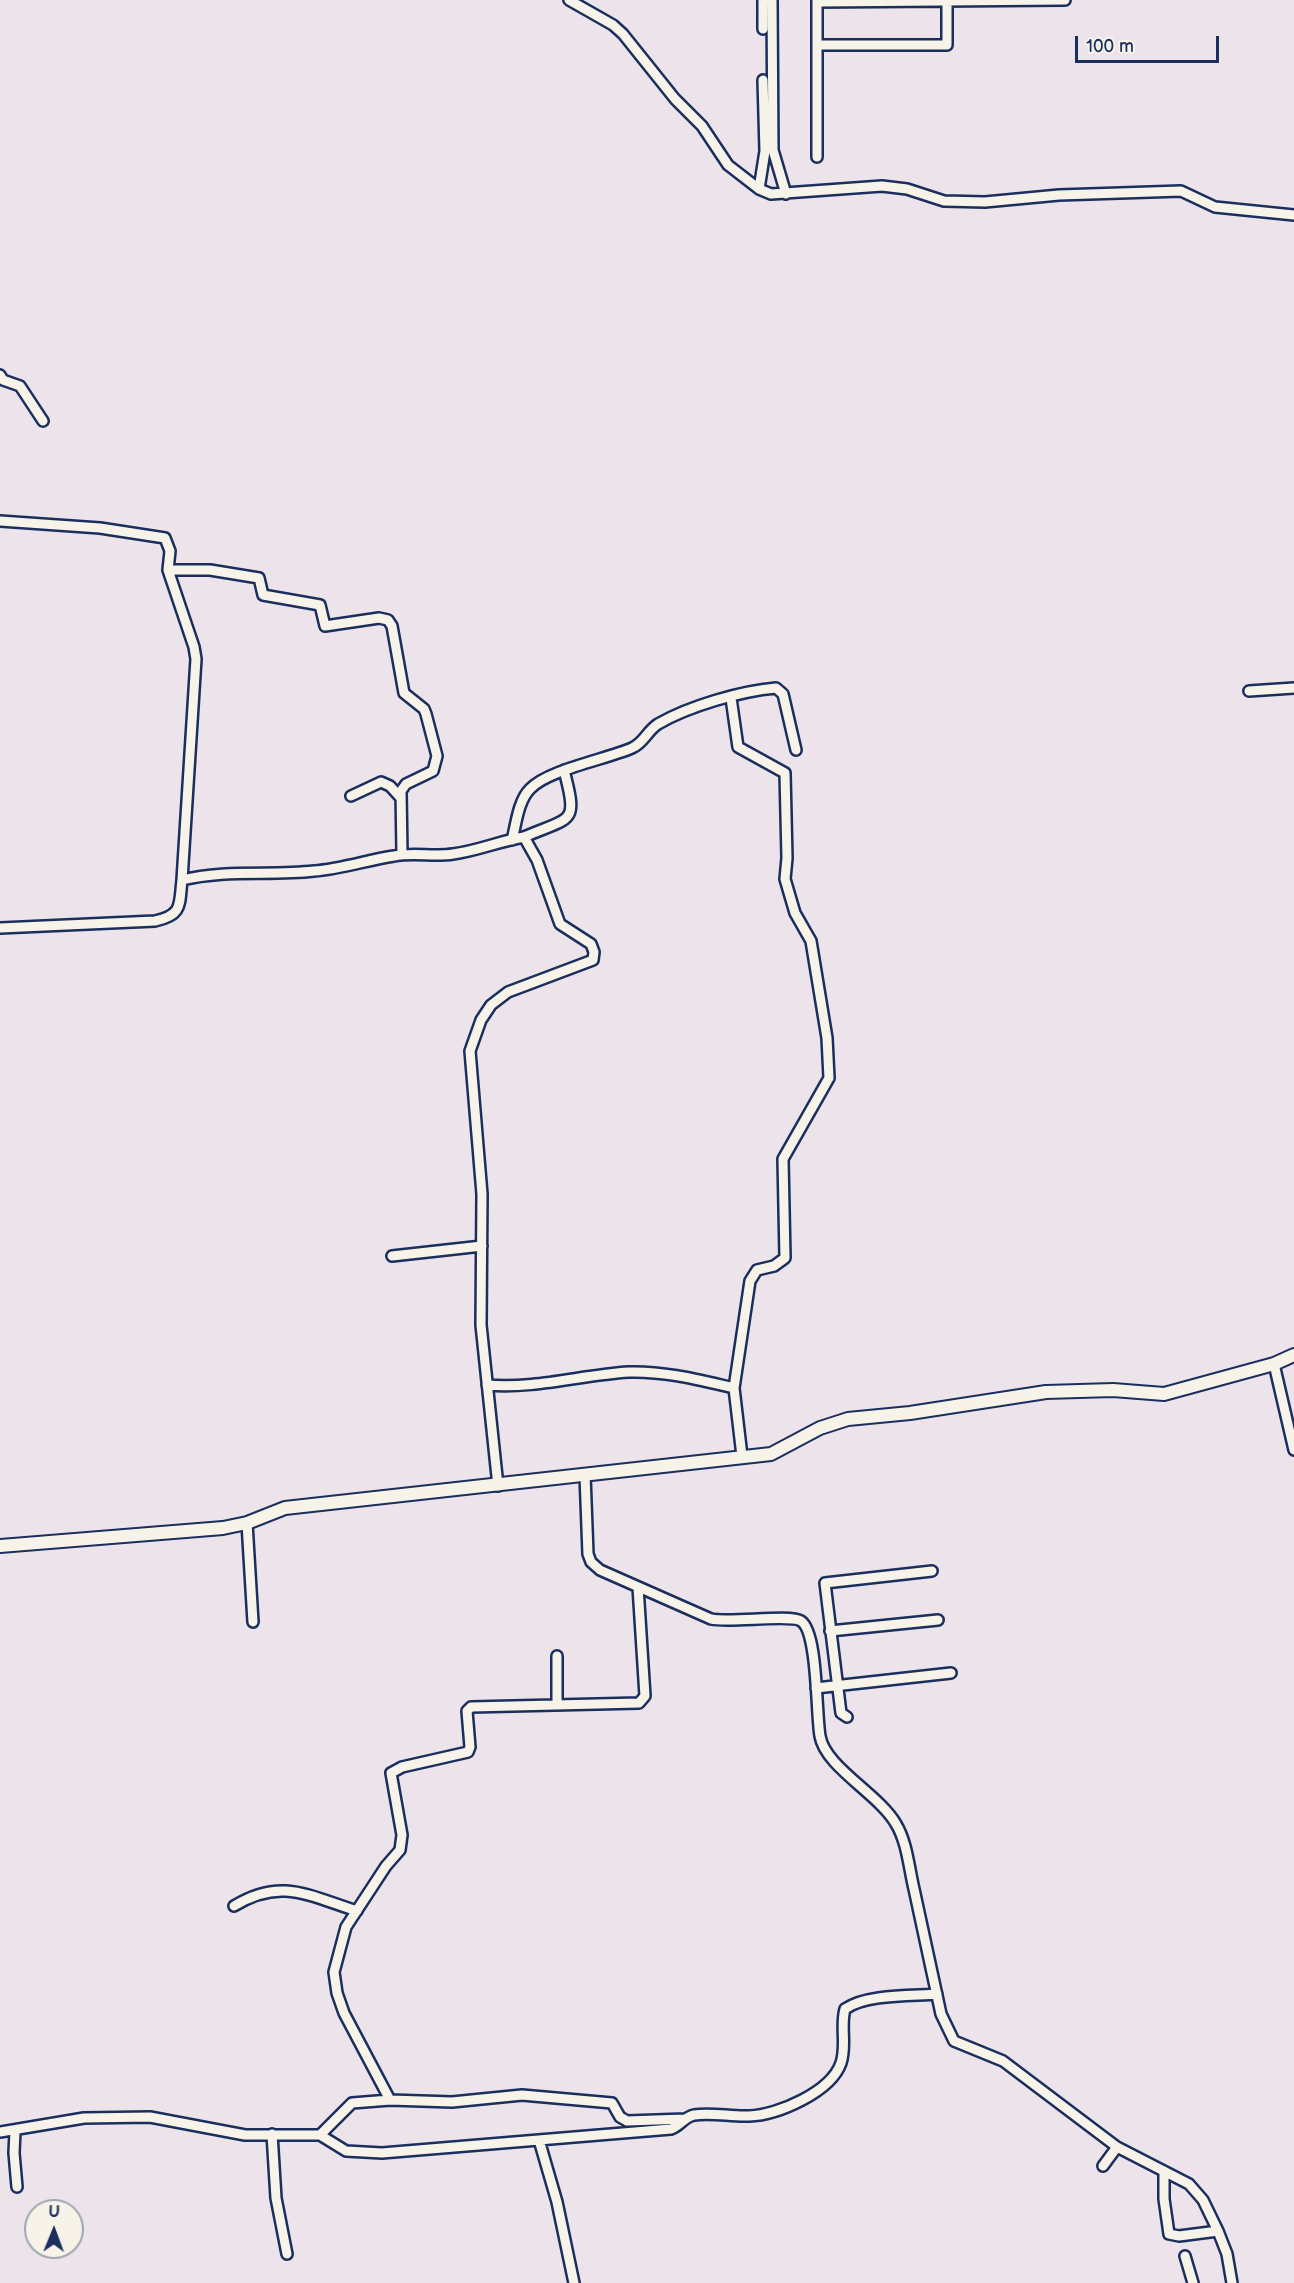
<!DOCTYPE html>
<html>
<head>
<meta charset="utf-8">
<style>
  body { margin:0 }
  #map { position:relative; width:1294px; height:2283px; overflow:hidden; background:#ede4eb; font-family:"Balsamiq Sans",sans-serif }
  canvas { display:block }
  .north { position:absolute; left:24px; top:2199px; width:60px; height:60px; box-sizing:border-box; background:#f7f3e8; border:2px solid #9fa5b1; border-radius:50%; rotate:1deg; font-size:16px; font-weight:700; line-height:24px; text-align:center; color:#1b2f5e }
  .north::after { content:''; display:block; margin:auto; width:21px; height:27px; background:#1b2f5e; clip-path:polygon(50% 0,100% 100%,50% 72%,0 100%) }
  .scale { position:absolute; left:1075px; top:36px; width:144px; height:27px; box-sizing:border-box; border:3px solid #1b2f5e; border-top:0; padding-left:8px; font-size:18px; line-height:21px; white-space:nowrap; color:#1b2f5e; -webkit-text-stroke:4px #f7f3e8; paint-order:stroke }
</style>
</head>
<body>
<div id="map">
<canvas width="1294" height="2283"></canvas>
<div class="north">U</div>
<div class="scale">100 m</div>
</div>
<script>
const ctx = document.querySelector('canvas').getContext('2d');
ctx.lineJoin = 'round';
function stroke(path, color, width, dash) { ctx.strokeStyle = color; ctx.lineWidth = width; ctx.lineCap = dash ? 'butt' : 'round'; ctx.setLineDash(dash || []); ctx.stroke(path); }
const minor = new Path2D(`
  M569,0L613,25L623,34L675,99L702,126L728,165L759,189L771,194L882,186L907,189L944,201L985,202L1059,195L1181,191L1215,207L1294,215
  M763,0V29
  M772,0L773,150L786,194
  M817,0V157
  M817,2L1065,0
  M817,45H947V0
  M759,189L765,151L763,80
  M0,375L3,380L20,386L43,421
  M0,521L100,528L165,538L170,551L168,570H210L259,578L263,595L320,605L325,626L379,618L388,620L392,626L404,693L424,709L426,714L437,756L433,771L406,784L401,791L402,854
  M168,570L194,647L196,659L182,880
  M1249,691L1294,688
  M731,698L738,747L785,773L787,858L785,879L795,913L811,941L827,1038L829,1078L783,1159L785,1258L774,1266L757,1270L750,1281L734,1388L742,1456
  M351,796L381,782L390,786L400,797
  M524,837C573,816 578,825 564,770
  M512,840C516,825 518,801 530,789C547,770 607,759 632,748C644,743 647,731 658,724C689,706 741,691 776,688L783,694L796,750
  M0,928L155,921C183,915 179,905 182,880C226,869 270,876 314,871C341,869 367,860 394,856C413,852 434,857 453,854C477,851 500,841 524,837L537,860L560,924L591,944L594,952L593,960L508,992L491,1005L481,1020L470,1051L482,1194L481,1325L498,1486
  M392,1256L482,1246
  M1274,1364L1294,1450
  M487,1385C536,1389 581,1375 629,1372C665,1371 699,1380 734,1388
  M585,1475L588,1554L591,1562L600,1570L711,1619C731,1623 790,1614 801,1621C818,1632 816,1714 820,1736C825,1767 879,1794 896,1824C907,1842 909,1868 914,1889C923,1931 932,1972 941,2014L954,2041L1003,2061L1117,2147L1189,2184L1203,2200L1218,2231L1227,2254L1232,2283
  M247,1523L253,1622
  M638,1587L645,1696L639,1703L471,1707L467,1711L470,1747L468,1752L402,1767L391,1773L402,1835L400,1850L386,1866L346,1927L334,1972L337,1993L344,2013L390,2100L452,2102L522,2095L612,2103L620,2117L627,2121L685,2119
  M830,1631L938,1620
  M816,1688L951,1673
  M557,1705V1656
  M847,1717L841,1713L825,1583L932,1571
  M234,1906C281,1877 309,1896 357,1911
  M15,2131L14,2153L17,2187
  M0,2132L84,2118L150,2117L245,2135H320L346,2151L382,2153L671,2129C680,2126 684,2117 694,2115C712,2112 731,2117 749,2116C778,2115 831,2092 841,2063C847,2045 840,2026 845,2009C866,1994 912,1996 937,1994
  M272,2134L276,2198L287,2254
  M320,2135L352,2103L390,2100
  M539,2140L557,2202L574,2283
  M1103,2166L1117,2147
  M1164,2171V2199L1169,2234L1179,2236L1218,2231
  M1185,2256L1193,2283`);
const tertiary = new Path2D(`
  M0,1546L223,1528L247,1523L285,1508L771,1454L820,1428L848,1419L910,1413L1046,1392L1113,1390L1164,1394L1274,1364L1294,1355`);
stroke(minor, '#1b2f5e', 14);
stroke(tertiary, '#1b2f5e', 16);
stroke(minor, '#f7f3e8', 9);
stroke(tertiary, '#f7f3e8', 12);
</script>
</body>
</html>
